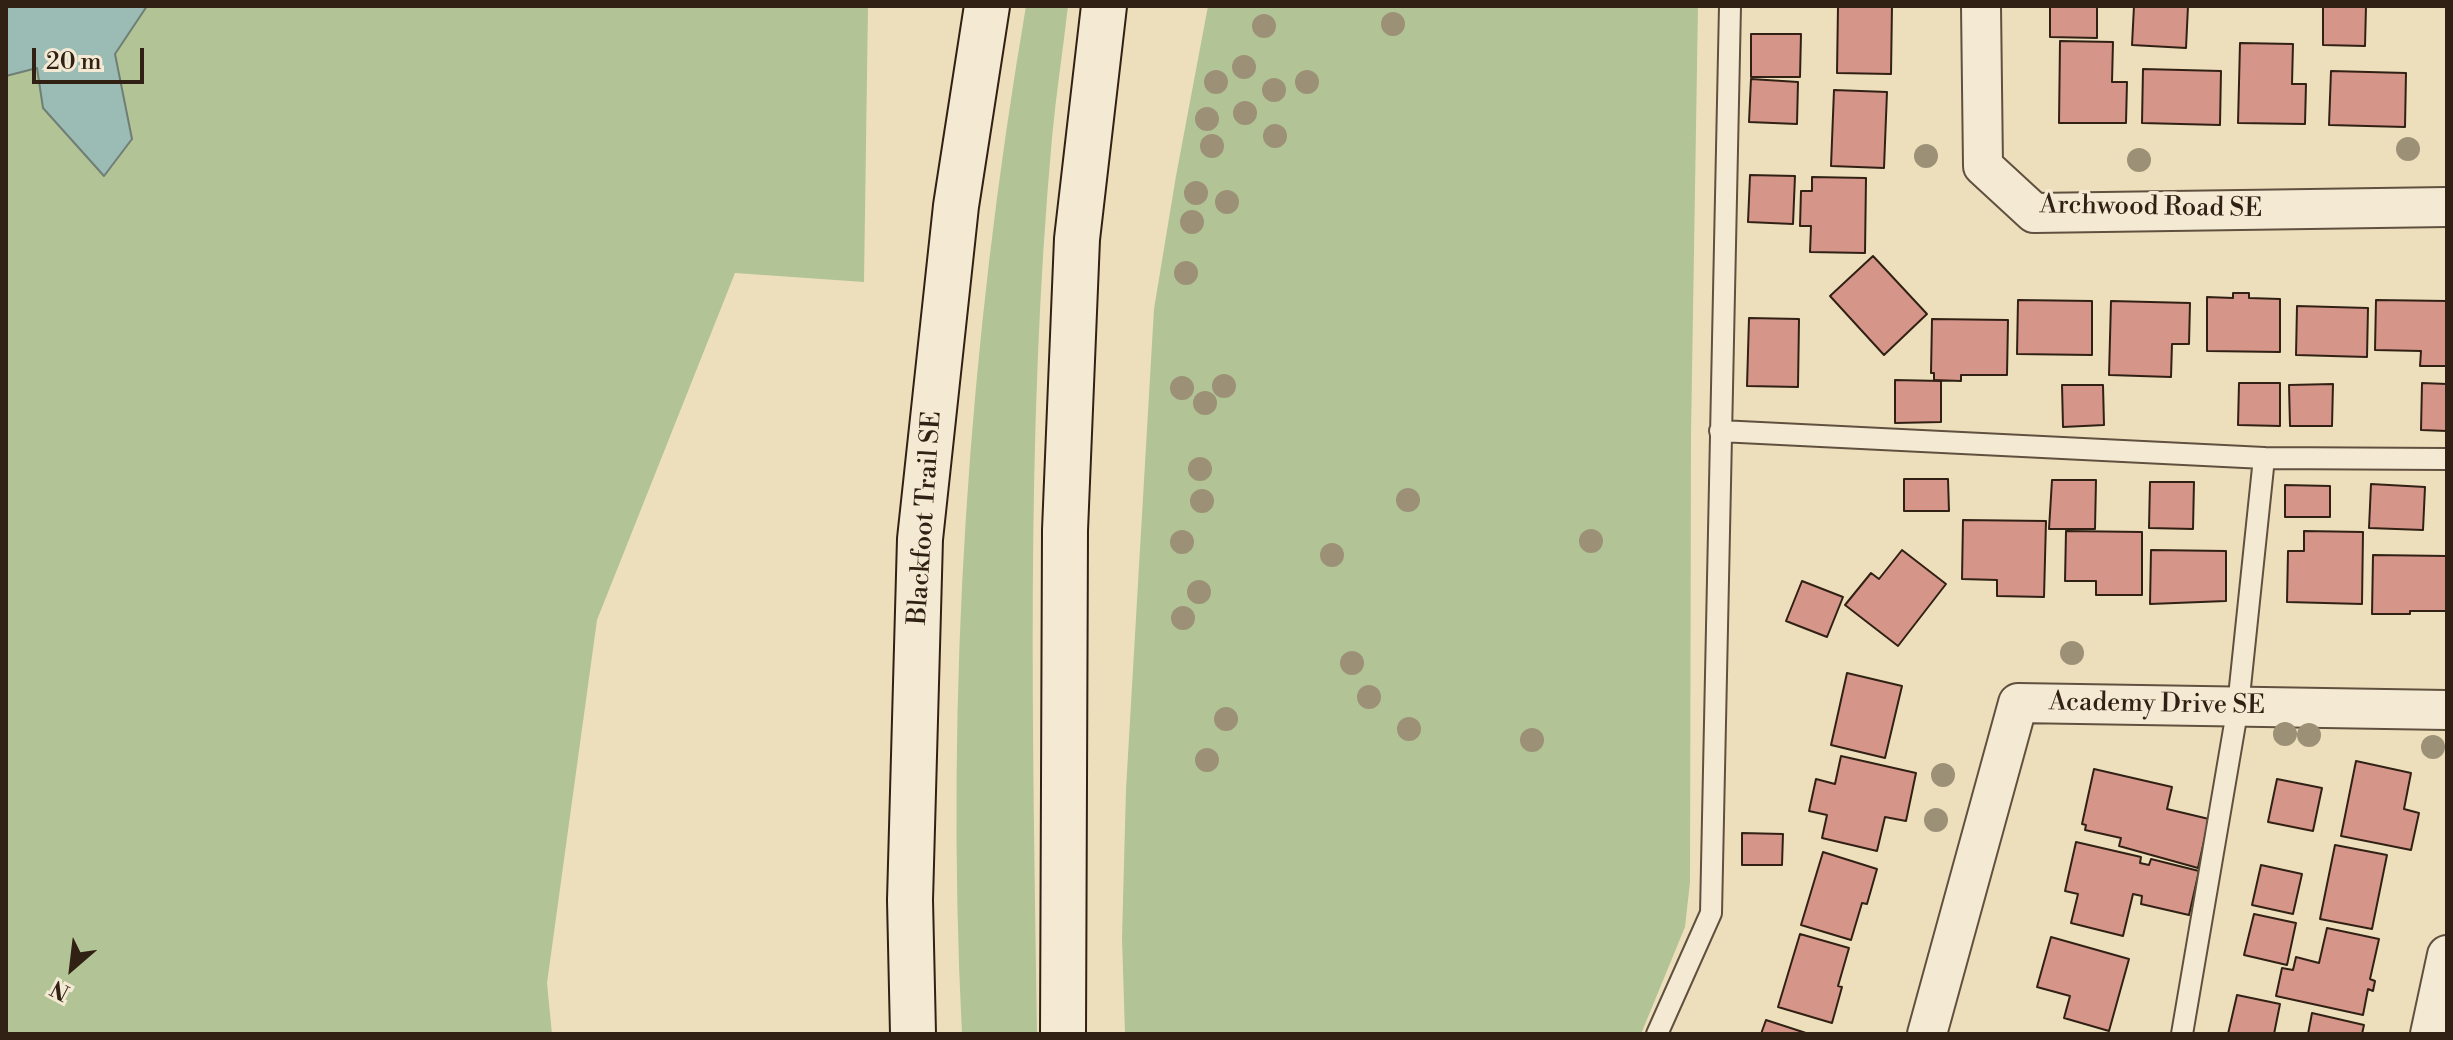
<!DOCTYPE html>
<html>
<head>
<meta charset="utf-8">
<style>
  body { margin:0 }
  #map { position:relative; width:2453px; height:1040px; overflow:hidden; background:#eedfbc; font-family:"Libre Bodoni",serif }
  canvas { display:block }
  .frame { position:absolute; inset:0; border:8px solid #312115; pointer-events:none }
  .north { position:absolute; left:32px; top:928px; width:80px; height:80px; -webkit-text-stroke:6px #f4ead3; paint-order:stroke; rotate:208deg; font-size:22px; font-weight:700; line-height:32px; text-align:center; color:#312115 }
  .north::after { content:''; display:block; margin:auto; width:28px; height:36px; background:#312115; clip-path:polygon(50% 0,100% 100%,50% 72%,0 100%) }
  .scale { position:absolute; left:32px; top:48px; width:112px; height:36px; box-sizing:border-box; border:4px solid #312115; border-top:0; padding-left:10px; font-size:24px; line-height:28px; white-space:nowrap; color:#312115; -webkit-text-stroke:6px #f4ead3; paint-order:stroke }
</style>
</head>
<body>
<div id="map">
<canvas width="2453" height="1040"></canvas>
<div class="frame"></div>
<div class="north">N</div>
<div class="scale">20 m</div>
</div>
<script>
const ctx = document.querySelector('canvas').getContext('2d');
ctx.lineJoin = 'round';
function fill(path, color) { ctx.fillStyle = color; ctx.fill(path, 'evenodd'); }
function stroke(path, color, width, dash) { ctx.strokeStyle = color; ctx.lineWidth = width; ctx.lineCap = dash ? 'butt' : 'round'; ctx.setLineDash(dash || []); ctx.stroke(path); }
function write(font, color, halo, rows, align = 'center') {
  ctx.font = font + ' "Libre Bodoni",serif'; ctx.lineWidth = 7; ctx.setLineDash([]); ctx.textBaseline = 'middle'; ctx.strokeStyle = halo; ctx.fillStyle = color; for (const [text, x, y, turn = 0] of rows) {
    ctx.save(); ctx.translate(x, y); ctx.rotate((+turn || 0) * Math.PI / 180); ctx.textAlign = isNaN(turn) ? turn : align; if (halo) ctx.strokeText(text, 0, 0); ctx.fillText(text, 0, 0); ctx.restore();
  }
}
const green = new Path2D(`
  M147,6H868L864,282L735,273L597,620L547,983L552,1034H6V76L37,67L76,143L104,176L132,139L115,54Z
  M1026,6H1068C1063,50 1056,94 1052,138C1025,436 1033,736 1037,1034H962C945,690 968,345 1026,6Z
  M1208,6H1698L1691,434L1690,882L1685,927L1641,1034H1125L1122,938L1126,789L1154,309L1176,176Z`);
const water = new Path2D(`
  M6,6H147L115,54L132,139L104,176L43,108L37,68L6,76Z`);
const building = new Path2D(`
  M1838,6H1892L1891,74L1837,73Z
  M2050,6H2097V38L2050,37Z
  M2134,6H2188L2186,48L2132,45Z
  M2323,6H2366L2365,46L2323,45Z
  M1751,34H1801L1800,77H1751Z
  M2060,41L2113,42L2112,82H2127L2126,123H2059Z
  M2240,43L2293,44L2292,84H2306L2305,124L2238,123Z
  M2143,69L2221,71L2220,125L2142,123Z
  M2331,71L2406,73L2405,127L2329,125Z
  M1751,79L1798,82L1797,124L1749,122Z
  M1834,90L1887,92L1884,168L1831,166Z
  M1750,175L1795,176L1793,224L1748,222Z
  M1812,177L1866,178L1865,253L1810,252L1811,226H1800L1801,191H1812Z
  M1873,256L1927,314L1884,355L1830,296Z
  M2233,293H2249V298L2280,299V352L2207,351V297L2233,298Z
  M2018,300L2092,301V355L2017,354Z
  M2376,300L2447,301V366H2420L2421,351L2375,350Z
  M2111,301L2190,303L2189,344H2172L2171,377L2109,375Z
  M2297,306L2368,308L2367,357L2296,355Z
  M1749,318L1799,319L1798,387L1747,386Z
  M1932,319L2008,320L2007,375H1961V381L1934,380V373H1931Z
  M1895,380L1941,381V422L1895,423Z
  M2239,383H2280V426L2238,425Z
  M2422,383L2447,384V431L2421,430Z
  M2333,384L2332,426H2290L2289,385Z
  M2062,385H2103L2104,425L2063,427Z
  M1904,479H1948L1949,511H1904Z
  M2052,480H2096L2095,529H2049Z
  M2150,482H2194L2193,529L2149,528Z
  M2371,484L2425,487L2423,530L2369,528Z
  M2285,485L2330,486V517H2285Z
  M1963,520L2046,521L2044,597L1997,596V580L1962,579Z
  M2066,531L2142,532V595H2096V581H2065Z
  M2304,531L2363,532L2362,604L2287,602L2288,551H2304Z
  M1902,550L1946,584L1898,646L1845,605L1871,573L1879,579Z
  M2151,550L2226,551V601L2150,604Z
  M2373,555L2447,556V611H2410V614H2372Z
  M1802,581L1843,597L1827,637L1786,621Z
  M1847,673L1902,686L1885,758L1831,745Z
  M1841,756L1916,773L1906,821L1885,817L1877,851L1822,838L1827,815L1809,811L1816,779L1835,784Z
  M2356,761L2411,773L2404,809L2419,813L2411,850L2341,836Z
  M2094,769L2172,787L2167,809L2209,819L2198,868L2119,846L2121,838L2085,830L2086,825L2082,824Z
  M2277,779L2322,788L2313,831L2268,822Z
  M1742,833L1783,834L1782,865H1742Z
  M2076,842L2141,857L2140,863L2149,865L2151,859L2199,871L2189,915L2141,904L2142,896L2133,894L2123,936L2071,923L2078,894L2065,891Z
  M2335,845L2387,855L2372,929L2320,919Z
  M1823,852L1877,869L1867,904L1862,903L1851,940L1801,925Z
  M2261,865L2302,874L2293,914L2252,905Z
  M2254,914L2296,923L2287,965L2244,955Z
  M2327,928L2379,939L2370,979L2375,981L2373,991L2368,989L2363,1015L2276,996L2282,968L2293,970L2296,957L2319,963Z
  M1800,934L1849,948L1838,986L1842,987L1832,1023L1778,1007Z
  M2051,937L2129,959L2109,1031L2064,1018L2070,996L2037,987Z
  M2237,995L2280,1004L2274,1034H2228Z
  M2312,1013L2364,1025L2362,1034H2308Z
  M1766,1020L1809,1034H1761Z`);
const lane = new Path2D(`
  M1720,431L2264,458L2447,459
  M1657,1034L1711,913L1730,6
  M2182,1034L2238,706L2264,458`);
const street = new Path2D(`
  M1981,6L1983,166L2034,213L2447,207
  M1927,1034L2018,703L2447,710
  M2430,1034L2447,955`);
const secondary = new Path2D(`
  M913,1034L910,900L920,539L956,206L987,6
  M1063,1034L1065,530L1077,239L1104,6`);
const trees = [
  [1393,24],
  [1264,26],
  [1244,67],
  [1216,82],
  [1307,82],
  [1274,90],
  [1245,113],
  [1207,119],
  [1275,136],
  [1212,146],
  [2408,149],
  [1926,156],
  [2139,160],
  [1196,193],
  [1227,202],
  [1192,222],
  [1186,273],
  [1224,386],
  [1182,388],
  [1205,403],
  [1200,469],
  [1408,500],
  [1202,501],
  [1591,541],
  [1182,542],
  [1332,555],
  [1199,592],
  [1183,618],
  [2072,653],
  [1352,663],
  [1369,697],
  [1226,719],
  [1409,729],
  [2285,734],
  [2309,735],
  [1532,740],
  [2433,747],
  [1207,760],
  [1943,775],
  [1936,820]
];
const streetNames = [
  ["Archwood Road SE",2151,208,1],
  ["Blackfoot Trail SE",926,518,-86],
  ["Academy Drive SE",2157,705,1]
];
fill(green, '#b2c396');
fill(water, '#9abcb5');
stroke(water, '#707e75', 2);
fill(building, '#d59589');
stroke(building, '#312115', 2);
stroke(lane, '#60503f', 24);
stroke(street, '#60503f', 42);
stroke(secondary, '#312115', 48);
stroke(lane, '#f4ead3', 20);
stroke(street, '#f4ead3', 38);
stroke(secondary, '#f4ead3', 44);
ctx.fillStyle = '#9c9176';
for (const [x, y] of trees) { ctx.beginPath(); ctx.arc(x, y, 12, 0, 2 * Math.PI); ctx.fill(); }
write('26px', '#312115', '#f4ead3', streetNames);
</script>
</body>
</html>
